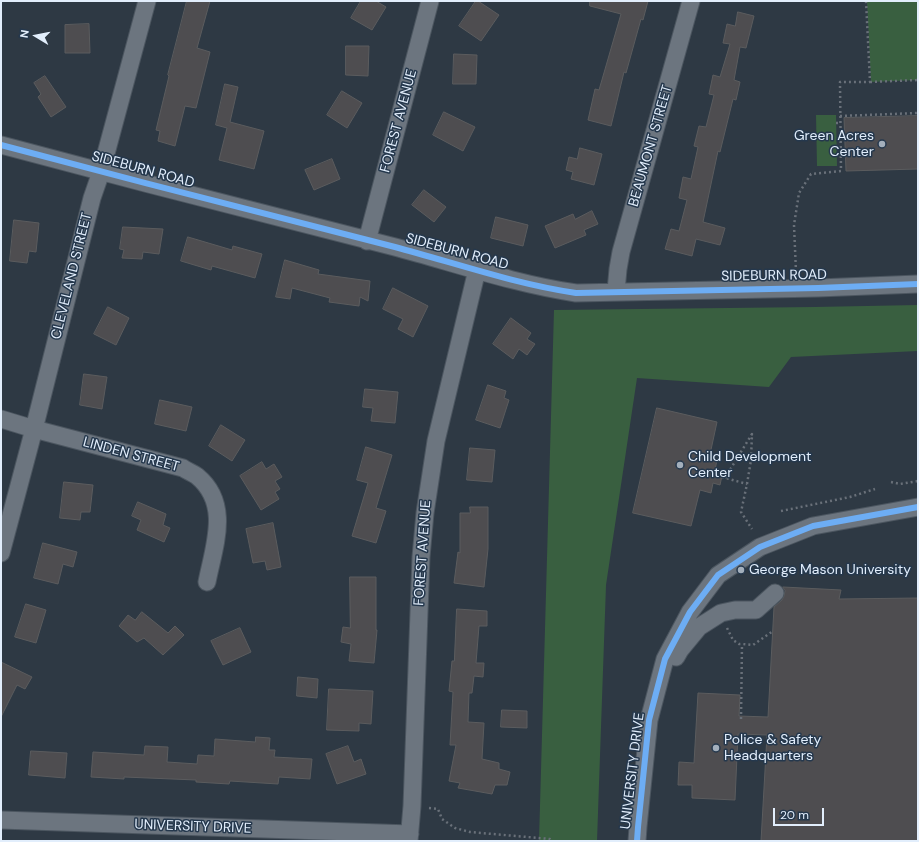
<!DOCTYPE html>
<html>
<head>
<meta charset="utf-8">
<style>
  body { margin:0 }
  #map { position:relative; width:919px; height:842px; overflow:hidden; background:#2e3944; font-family:"DM Sans",sans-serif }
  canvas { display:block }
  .frame { position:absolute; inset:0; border:2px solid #e2eefc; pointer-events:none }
  .north { position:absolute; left:16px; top:16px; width:40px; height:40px; -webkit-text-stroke:3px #25384d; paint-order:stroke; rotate:280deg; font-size:11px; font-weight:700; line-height:16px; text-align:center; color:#e2eefc }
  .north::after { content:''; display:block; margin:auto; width:14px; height:18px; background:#e2eefc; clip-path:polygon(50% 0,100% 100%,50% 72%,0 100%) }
  .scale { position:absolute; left:773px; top:808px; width:51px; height:18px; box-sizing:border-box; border:2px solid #e2eefc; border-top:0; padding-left:5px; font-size:12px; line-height:14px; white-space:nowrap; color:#e2eefc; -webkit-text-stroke:3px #25384d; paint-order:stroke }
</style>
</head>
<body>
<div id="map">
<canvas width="919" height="842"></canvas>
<div class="frame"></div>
<div class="north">N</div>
<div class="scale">20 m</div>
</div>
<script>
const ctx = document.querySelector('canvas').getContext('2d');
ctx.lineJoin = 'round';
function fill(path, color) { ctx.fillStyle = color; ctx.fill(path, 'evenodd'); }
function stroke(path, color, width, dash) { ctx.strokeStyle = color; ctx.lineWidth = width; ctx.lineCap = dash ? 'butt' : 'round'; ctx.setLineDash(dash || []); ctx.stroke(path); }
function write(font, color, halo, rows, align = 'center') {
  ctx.font = font + ' "DM Sans",sans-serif'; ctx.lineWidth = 3; ctx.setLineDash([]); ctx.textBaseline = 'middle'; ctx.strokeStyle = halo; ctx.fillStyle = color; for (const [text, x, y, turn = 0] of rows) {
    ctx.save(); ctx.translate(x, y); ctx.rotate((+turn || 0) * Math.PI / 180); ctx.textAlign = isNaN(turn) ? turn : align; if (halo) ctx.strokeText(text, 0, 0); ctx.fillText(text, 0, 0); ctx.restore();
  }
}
const green = new Path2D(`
  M867,1H918V80L871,82Z
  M816,115H836L837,166H817Z
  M918,305V351L791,357L769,387L637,378L606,585L597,841H539L554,310L814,307Z`);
const building = new Path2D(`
  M187,1H210L197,48L210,52L196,108L185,106L175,146L158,141L160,131L156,130L169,76L168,75Z
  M361,1H376L386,7L372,30L351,18Z
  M476,1H478L499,15L481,41L459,26Z
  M590,1H648L643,20L641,19L626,73L624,72L611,126L588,120L595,89L599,90L621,14L590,6Z
  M738,12L754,16L746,48L740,47L734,80L740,82L736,100L733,99L720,152L718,151L703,222L725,228L720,245L696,239L692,256L665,249L671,229L679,231L687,200L679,198L683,177L691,179L698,147L694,146L699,126L706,127L714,95L709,94L713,75L720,77L730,44L723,43L727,24L735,26Z
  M89,24L90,53H65V25Z
  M346,46H369L368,76L346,75Z
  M454,54L477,55L476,84H453Z
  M45,76L66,107L51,117L38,97L41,94L34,83Z
  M225,84L238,87L230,122L264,131L254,169L219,160L227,128L216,125Z
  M342,91L362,103L347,128L327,115Z
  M444,112L475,127L463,151L433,135Z
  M918,116V169L846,171L844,118Z
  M580,148L602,154L594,185L571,179L573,172L566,170L569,157L577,159Z
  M332,159L340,179L314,190L305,170Z
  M424,190L446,207L434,222L412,205Z
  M592,211L598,224L584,230L586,235L555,248L545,226L573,214L575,219Z
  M496,217L528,225L523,246L491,238Z
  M14,220L39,223L36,252L29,251L27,263L10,261Z
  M123,227L163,229L159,254L143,252L142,259L122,258L124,250L120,249Z
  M188,237L232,250L233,246L262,254L255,278L212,266L211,270L181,261Z
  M285,260L319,270L318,274L370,281L368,301L360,297L359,306L329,302L330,298L292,288L290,299L276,297Z
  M393,288L428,306L413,337L398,329L403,319L383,309Z
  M108,307L129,318L116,345L94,334Z
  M511,318L531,333L527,339L535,344L527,355L519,349L513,359L493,344Z
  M84,374L107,377L102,409L80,405Z
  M488,385L506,391L504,398L509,400L500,428L476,420Z
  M365,389L398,392L395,423L371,421L373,408L363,407Z
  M160,400L192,407L186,431L155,424Z
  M657,408L717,422L709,459L717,460L715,470L723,471L720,485L713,483L711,493L700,490L691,526L633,513Z
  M221,425L245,440L232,461L209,446Z
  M366,447L392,455L376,508L386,511L376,543L352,536L368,483L357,480Z
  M470,448L495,450L492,482L467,480Z
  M262,462L266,469L274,464L282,477L275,481L280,489L275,492L279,499L261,510L240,476Z
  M64,482L93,485L90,512H81L80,520L60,518Z
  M138,502L166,514L163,525L170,528L164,542L137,530L141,520L132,516Z
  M470,507H488V549L484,587L454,583L458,552L460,553V513H470Z
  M273,523L281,567L267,570L265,561L253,563L246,529Z
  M43,543L77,552L73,567L63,564L58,584L34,578Z
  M350,577H376V630H377L374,663L349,661L351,644L341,642L343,627L350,628Z
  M783,587L841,590L839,599L918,598V841H761L767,735L738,734L735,800L692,798V785H678L679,762L694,763L698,693L740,695L739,716L768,717L774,607L782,600L784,596L785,591Z
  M26,604L46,610L36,643L15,637Z
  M457,609L487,611V626H479L476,663H484L483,677L474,676L472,693H469L468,722L484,723L482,759L499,763V769L510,772L507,785H495L492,794L458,788L460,783L449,781L456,745H450L453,692L449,691L452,661H454Z
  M142,612L168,633L175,626L184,635L163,655L144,638L137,642L119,626L128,615L135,620Z
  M240,628L251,652L223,665L211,641Z
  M1,662L32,677L25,689L17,685L1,717Z
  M298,677L318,679L317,698L297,696Z
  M329,689L373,691L371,724L359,723V731L327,730Z
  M502,710L527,711V728L501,727Z
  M256,737L270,738L269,750H275L274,757L312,759L310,779L279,777L278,784L230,781L229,784L196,782V780L124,777V779L91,777L93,752L144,755L145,746L168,747L167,762L197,764L198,755L214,756L215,739L255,742Z
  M348,746L354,762L361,759L366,774L337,784L326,754Z
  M31,751L67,753L65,778L29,775Z`);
const path = new Path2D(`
  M870,82L918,80
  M840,116L918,113
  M836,123H840
  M796,272L794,225L799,193L811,174L841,171L840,82H870L866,1
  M722,477L747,484
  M725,478L752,434L751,460L747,484L741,512L752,529
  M891,482L900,484L918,481
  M781,511L850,497L875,489
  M727,628L733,640L739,644H742L753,645L773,631
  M741,719L742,644
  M429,808L438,809L442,819L455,828L470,832L550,839L553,841`);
const minor = new Path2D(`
  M1,145C132,180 264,214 395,247C455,263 515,284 576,293L818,288L918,284
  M367,241L430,1
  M616,291L618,269L621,252L691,1
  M1,419L34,429L183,468C187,471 193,473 197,476C231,504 214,546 207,582
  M1,553L34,429L92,198L101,172L147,1
  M676,657L680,650L699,627L721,613L735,610H756L775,593
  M1,820L410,834
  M409,841L412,806L421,557L425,513L436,441L477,270
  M637,841L638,827L649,720L665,659L690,612L718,575L760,547L813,526L918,507`);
const cycleway = new Path2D(`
  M1,145C132,180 264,214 395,247C455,263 515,284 576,293L818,288L918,284
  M637,841L638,827L649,720L665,659L690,612L718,575L760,547L813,526L918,507`);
const markers = [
  [882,144,4,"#a3afbc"],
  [680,465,4,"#a3afbc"],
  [741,570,4,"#a3afbc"],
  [716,748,4,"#a3afbc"]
];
const streetNames = [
  ["FOREST AVENUE",399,121,-75],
  ["BEAUMONT STREET",651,146,-74],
  ["SIDEBURN ROAD",143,170,15],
  ["SIDEBURN ROAD",457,252,15],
  ["CLEVELAND STREET",72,276,-76],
  ["SIDEBURN ROAD",774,276,-1],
  ["LINDEN STREET",131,455,15],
  ["FOREST AVENUE",423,553,-86],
  ["UNIVERSITY DRIVE",633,771,-83],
  ["UNIVERSITY DRIVE",193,827,2]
];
const poiNames = [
  ["Green Acres",874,136,"right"],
  ["Center",874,152,"right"],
  ["Child Development",688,457],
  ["Center",688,473],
  ["George Mason University",749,570],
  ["Police & Safety",724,740],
  ["Headquarters",724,756]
];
fill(green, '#395f40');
fill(building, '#4e4d50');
stroke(building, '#5b5c5e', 1);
stroke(minor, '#4c5660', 19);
stroke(path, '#697079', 2.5, [2, 3]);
stroke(minor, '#6c757f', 17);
stroke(cycleway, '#6dadf4', 6);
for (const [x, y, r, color] of markers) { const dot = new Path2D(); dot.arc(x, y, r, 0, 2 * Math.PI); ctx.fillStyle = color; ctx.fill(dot); stroke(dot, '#25384d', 1.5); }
write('14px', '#e2eefc', '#25384d', streetNames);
write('14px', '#e2eefc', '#25384d', poiNames, 'left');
</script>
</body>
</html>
